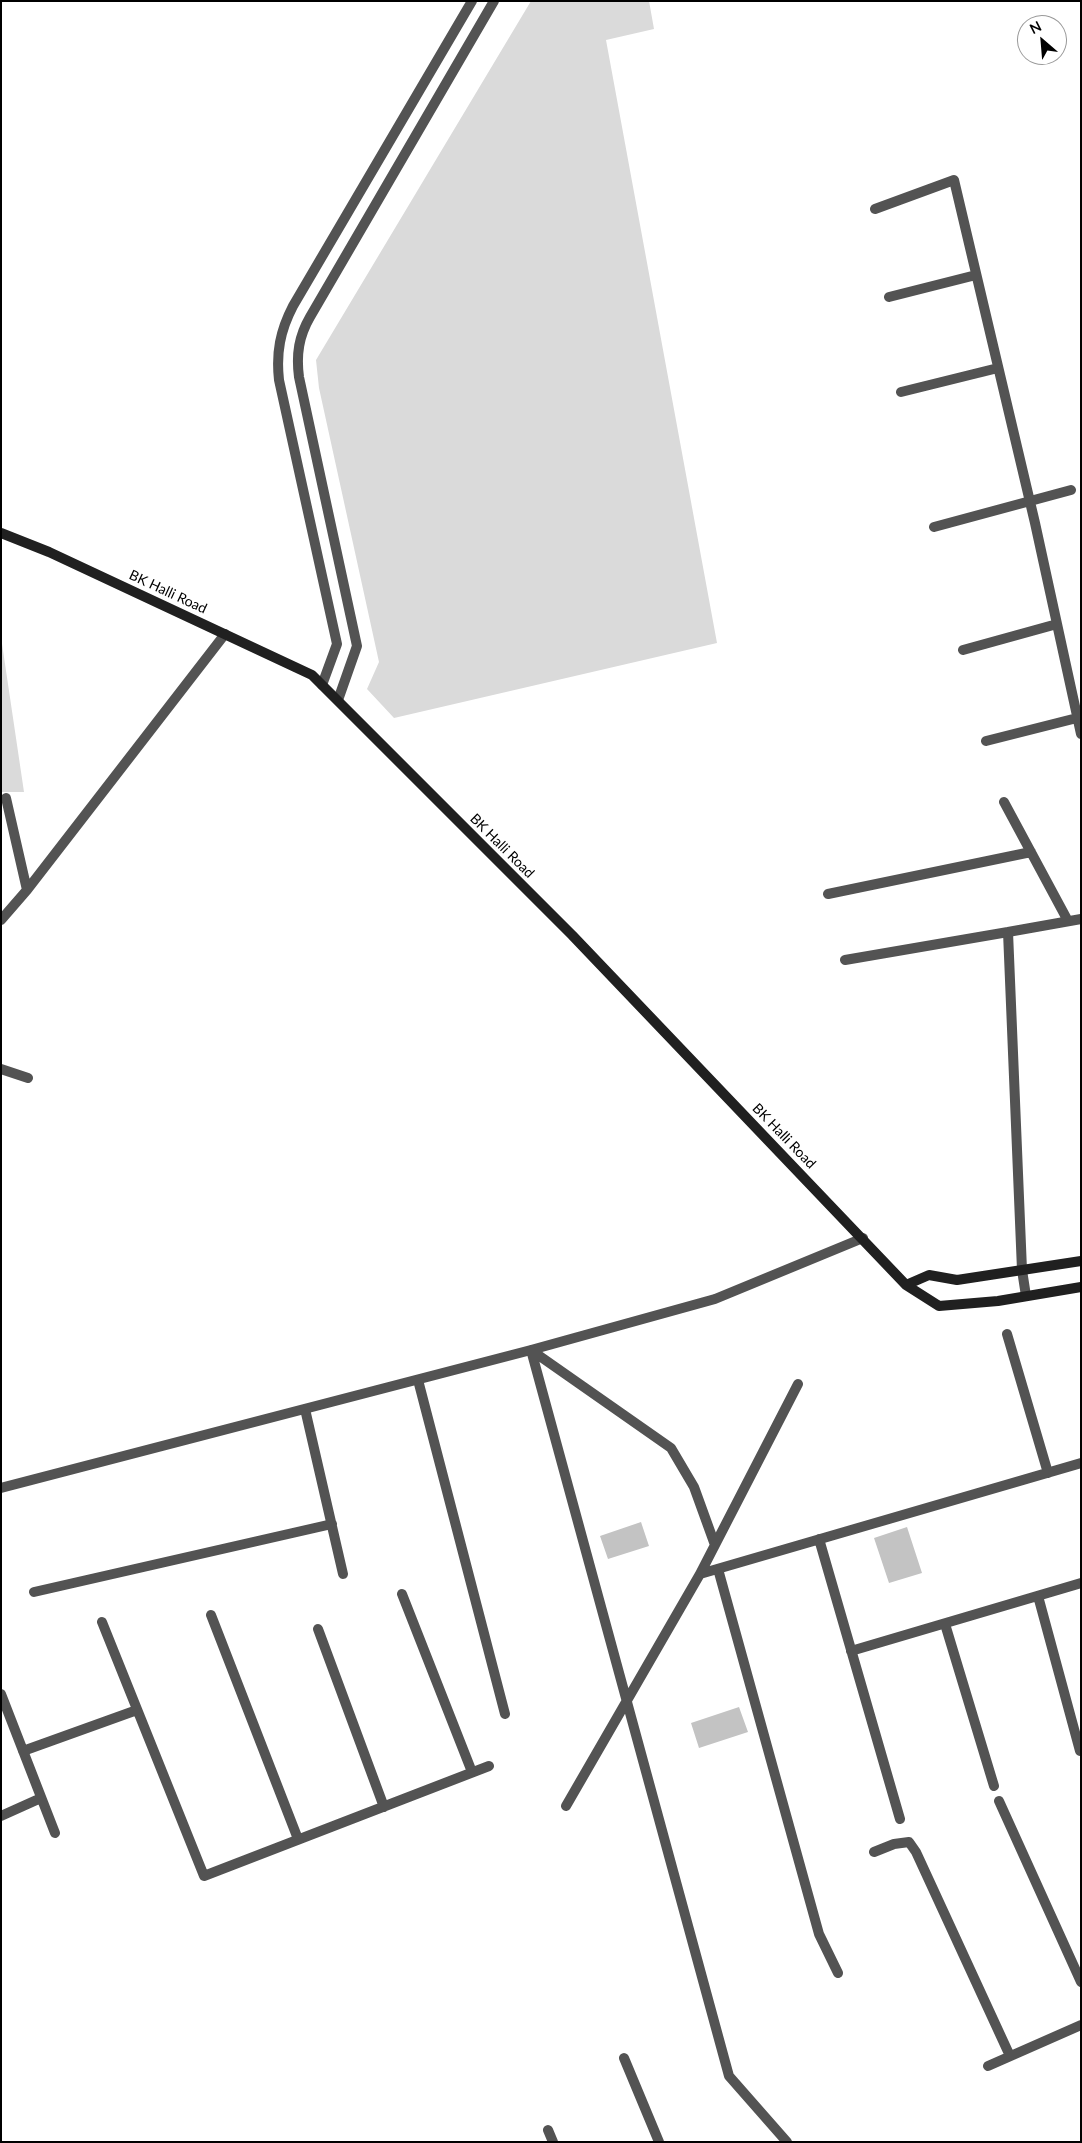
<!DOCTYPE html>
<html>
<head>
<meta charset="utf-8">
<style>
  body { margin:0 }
  #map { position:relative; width:1082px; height:2143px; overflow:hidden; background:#fff; font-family:Lato,sans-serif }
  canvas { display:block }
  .frame { position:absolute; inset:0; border:2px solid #000; pointer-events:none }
  .north { position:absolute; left:1017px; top:15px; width:50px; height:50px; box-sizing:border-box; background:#fff; border:1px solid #999; border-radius:50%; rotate:333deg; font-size:14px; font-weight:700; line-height:20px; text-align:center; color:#000 }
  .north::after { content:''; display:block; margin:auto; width:18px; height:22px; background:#000; clip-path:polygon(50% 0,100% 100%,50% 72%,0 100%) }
</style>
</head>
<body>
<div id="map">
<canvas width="1082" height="2143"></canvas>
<div class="frame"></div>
<div class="north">N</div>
</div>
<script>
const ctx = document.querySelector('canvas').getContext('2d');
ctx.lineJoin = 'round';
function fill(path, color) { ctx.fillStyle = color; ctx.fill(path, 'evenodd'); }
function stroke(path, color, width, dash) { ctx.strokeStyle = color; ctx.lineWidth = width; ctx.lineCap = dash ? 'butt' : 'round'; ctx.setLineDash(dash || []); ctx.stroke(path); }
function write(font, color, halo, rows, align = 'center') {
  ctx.font = font + ' Lato,sans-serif'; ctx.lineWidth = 4.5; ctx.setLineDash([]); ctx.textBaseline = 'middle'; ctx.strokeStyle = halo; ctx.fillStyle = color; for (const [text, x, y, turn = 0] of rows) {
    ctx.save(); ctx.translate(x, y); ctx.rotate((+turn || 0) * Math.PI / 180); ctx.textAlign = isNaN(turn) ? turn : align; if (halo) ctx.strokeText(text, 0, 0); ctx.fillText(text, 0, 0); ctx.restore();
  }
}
const green = new Path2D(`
  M531,1H649L654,29L606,40L717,643L394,718L367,689L379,662L319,388L316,360Z
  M1,637L24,792H1Z`);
const building = new Path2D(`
  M641,1522L649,1546L608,1559L600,1536Z
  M907,1527L922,1573L889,1583L874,1538Z
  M739,1707L748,1732L699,1748L691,1723Z`);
const street = new Path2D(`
  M875,209L954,180L1035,523L1081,734
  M889,297L976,275
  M901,392L998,368
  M934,527L1071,490
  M963,650L1057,624
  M322,685L337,644L279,380C276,353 280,331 293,306L472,1
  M338,700L357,646L299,377C296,354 299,336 310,317L494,1
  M986,741L1077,718
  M6,798L27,890
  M1004,802L1068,921
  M828,894L1031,852
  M1,920L27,890L225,634
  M1008,932L1081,919
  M845,960L1008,932L1022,1270L1026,1296
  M1,1069L28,1078
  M1007,1334L1048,1473
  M531,1350L729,2076L787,2142
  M531,1350L671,1448L694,1487L715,1545
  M418,1380L505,1714
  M305,1409L343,1574
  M1,1488L531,1350L715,1299L863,1238
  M819,1539L900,1819
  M718,1569L819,1934L838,1973
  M700,1574L1081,1463
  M34,1592L332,1524
  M402,1594L472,1772
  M1038,1596L1080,1751
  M211,1615L298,1839
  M102,1622L204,1876L489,1766
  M945,1624L994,1786
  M318,1629L384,1807
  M851,1651L1081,1583
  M1,1694L55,1833
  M23,1751L137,1710
  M999,1801L1081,1982
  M566,1806L700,1574L798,1384
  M1,1816L41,1798
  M874,1852L894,1844L909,1842L916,1852L1010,2056
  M624,2058L659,2142
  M988,2066L1081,2025
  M548,2130L553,2142`);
const secondary = new Path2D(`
  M1,533L49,552L312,675L572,935L906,1285L939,1306L998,1301L1081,1287
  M906,1285L929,1275L957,1280L1081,1261`);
const streetNames = [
  ["BK Halli Road",168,592,25],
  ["BK Halli Road",502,846,45],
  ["BK Halli Road",784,1136,46]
];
fill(green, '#dadada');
fill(building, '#c3c3c3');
stroke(street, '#535353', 10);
stroke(secondary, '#202020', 10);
write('14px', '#000', '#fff', streetNames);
</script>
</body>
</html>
